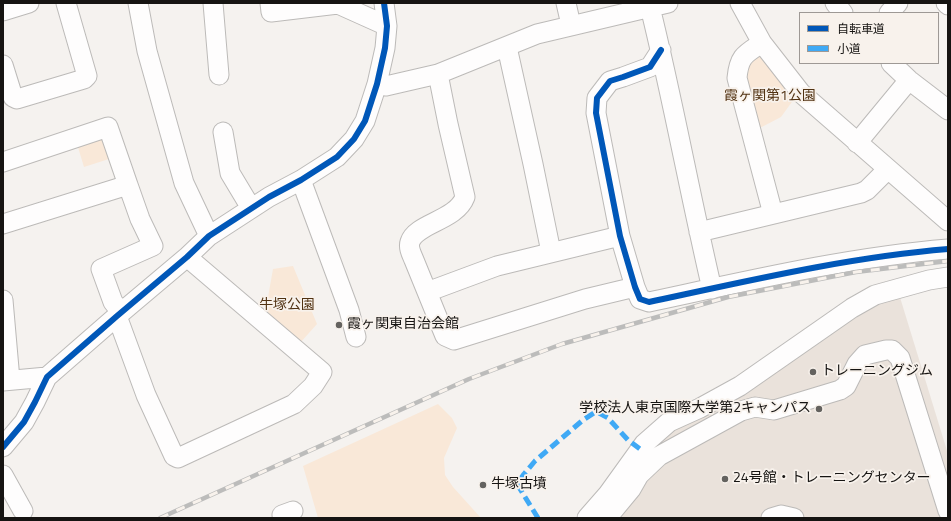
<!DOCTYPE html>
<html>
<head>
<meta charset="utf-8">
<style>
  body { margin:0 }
  #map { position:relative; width:951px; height:521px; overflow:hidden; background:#f5f2ef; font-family:"Titillium Web","Noto Sans JP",sans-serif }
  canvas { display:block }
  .frame { position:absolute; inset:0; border:4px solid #161412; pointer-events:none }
  .legend { position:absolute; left:799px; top:12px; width:140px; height:52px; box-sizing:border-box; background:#f8f2ec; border:1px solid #9e9995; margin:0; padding:5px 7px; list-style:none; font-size:12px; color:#161412 }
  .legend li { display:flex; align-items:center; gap:8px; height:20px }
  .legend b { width:20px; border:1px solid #9e9995 }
</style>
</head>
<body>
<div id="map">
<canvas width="951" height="521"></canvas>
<div class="frame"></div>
<ul class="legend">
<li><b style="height:5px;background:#0057b8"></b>自転車道</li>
<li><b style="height:5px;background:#3fa9f5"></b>小道</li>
</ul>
</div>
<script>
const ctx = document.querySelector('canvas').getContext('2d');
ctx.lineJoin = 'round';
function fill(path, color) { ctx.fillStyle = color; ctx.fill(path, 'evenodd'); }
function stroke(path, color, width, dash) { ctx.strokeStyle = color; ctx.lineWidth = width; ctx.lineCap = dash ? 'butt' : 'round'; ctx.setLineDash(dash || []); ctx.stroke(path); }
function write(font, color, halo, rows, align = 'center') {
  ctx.font = font + ' "Titillium Web","Noto Sans JP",sans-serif'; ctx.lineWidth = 3.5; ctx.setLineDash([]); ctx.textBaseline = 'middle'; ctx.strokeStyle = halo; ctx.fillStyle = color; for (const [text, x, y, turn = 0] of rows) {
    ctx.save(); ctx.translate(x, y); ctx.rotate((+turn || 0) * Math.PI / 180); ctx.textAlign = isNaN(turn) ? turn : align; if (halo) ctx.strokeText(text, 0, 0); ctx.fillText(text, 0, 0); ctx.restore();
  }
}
const built = new Path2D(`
  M899,294L948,454V518H595L672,426L854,313Z`);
const green = new Path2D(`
  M757,55L765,58L797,95L781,117L756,130L744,66Z
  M99,137L108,145L112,158L84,167L77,144Z
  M293,266L317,324L300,343L265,314L273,269Z
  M438,404L452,418L457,428L444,458L445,475L453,487L481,518H318L303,466Z`);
const minor = new Path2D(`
  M138,3L147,51L184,183L209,236
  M213,3L219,75
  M270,3L271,12L338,4L387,26
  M566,3L571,25
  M740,3L762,43L801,93L948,221
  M835,3L843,13
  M946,3L948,5
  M650,7C673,100 690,195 712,289
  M3,11L29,3
  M889,13L898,3
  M762,43C745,54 739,56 737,78L773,214
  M507,47L533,164L551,252
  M661,50L650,67L623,77L610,81L597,98L596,113L620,236L635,287L640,299L649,302C747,281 849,257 948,249
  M891,63L909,80L948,110
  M3,65L13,97L17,99L84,79L87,76L66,3
  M438,74L448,124L465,197C456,221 416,223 410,242C408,248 412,255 414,260L445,336L454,340L585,299L635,287
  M377,84L386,86L438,74L537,34L668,3
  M223,132L230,173L251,208
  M857,143L909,80
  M3,162L108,127L128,185L3,224
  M301,180L349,310L356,337
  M699,232L861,193L867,190L888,169
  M427,292L497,266L620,236
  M3,300L10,380
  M121,312L113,302L101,269L153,246L140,219L128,185
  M117,316L146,395L174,456L178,458L294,404L313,386L322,372L187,257
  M3,381L47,377
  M3,447L24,422L35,402L47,377L117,316L187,257L209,236L269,197L301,180L337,157L354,139L365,121L377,84L385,48L387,26L384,3
  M3,475L23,511
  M283,518L282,515L293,511
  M587,518L608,494L644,444L669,422L700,408L740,386L852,308L875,295L929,280L948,277
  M607,518L631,489L639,475L659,456L741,411L755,407L774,410L840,390L846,386L857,364L865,355L886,350H892L900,358L948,511
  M771,518L781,515L794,518`);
const rail = new Path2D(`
  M160,518L469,379L562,344L728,297L856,272L948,261`);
const quiet = new Path2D(`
  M538,518L517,484L524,474L535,461L583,420L594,413H599L608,418L628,440L640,449`);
const cycleway = new Path2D(`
  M661,50L650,67L623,77L610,81L597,98L596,113L620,236L635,287L640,299L649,302C747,281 849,257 948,249
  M3,447L24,422L35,402L47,377L117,316L187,257L209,236L269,197L301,180L337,157L354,139L365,121L377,84L385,48L387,26L384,3`);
const markers = [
  [339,325,4,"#64625f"],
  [813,372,4,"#64625f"],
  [819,409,4,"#64625f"],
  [725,479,4,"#64625f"],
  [483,485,4,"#64625f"]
];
const parkNames = [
  ["霞ヶ関第1公園",770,97],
  ["牛塚公園",287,306]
];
const poiNames = [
  ["霞ヶ関東自治会館",347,325],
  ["トレーニングジム",821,372],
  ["学校法人東京国際大学第2キャンパス",811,409,"right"],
  ["24号館・トレーニングセンター",733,479],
  ["牛塚古墳",491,485]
];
fill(built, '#eae2db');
fill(green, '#f9e8d8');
stroke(minor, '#bcbab8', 21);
stroke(minor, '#fefdfd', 19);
stroke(rail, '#bcbcbb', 4.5);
stroke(rail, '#f8f2ec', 3, [9]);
stroke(quiet, '#3fa9f5', 5, [10, 5]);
stroke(cycleway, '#0057b8', 6);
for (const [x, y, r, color] of markers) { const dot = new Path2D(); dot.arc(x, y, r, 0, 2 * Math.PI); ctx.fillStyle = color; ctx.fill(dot); stroke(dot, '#f8f2ec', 1.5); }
write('14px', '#513212', '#f8f2ec', parkNames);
write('14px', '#161412', '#f8f2ec', poiNames, 'left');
</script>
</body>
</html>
